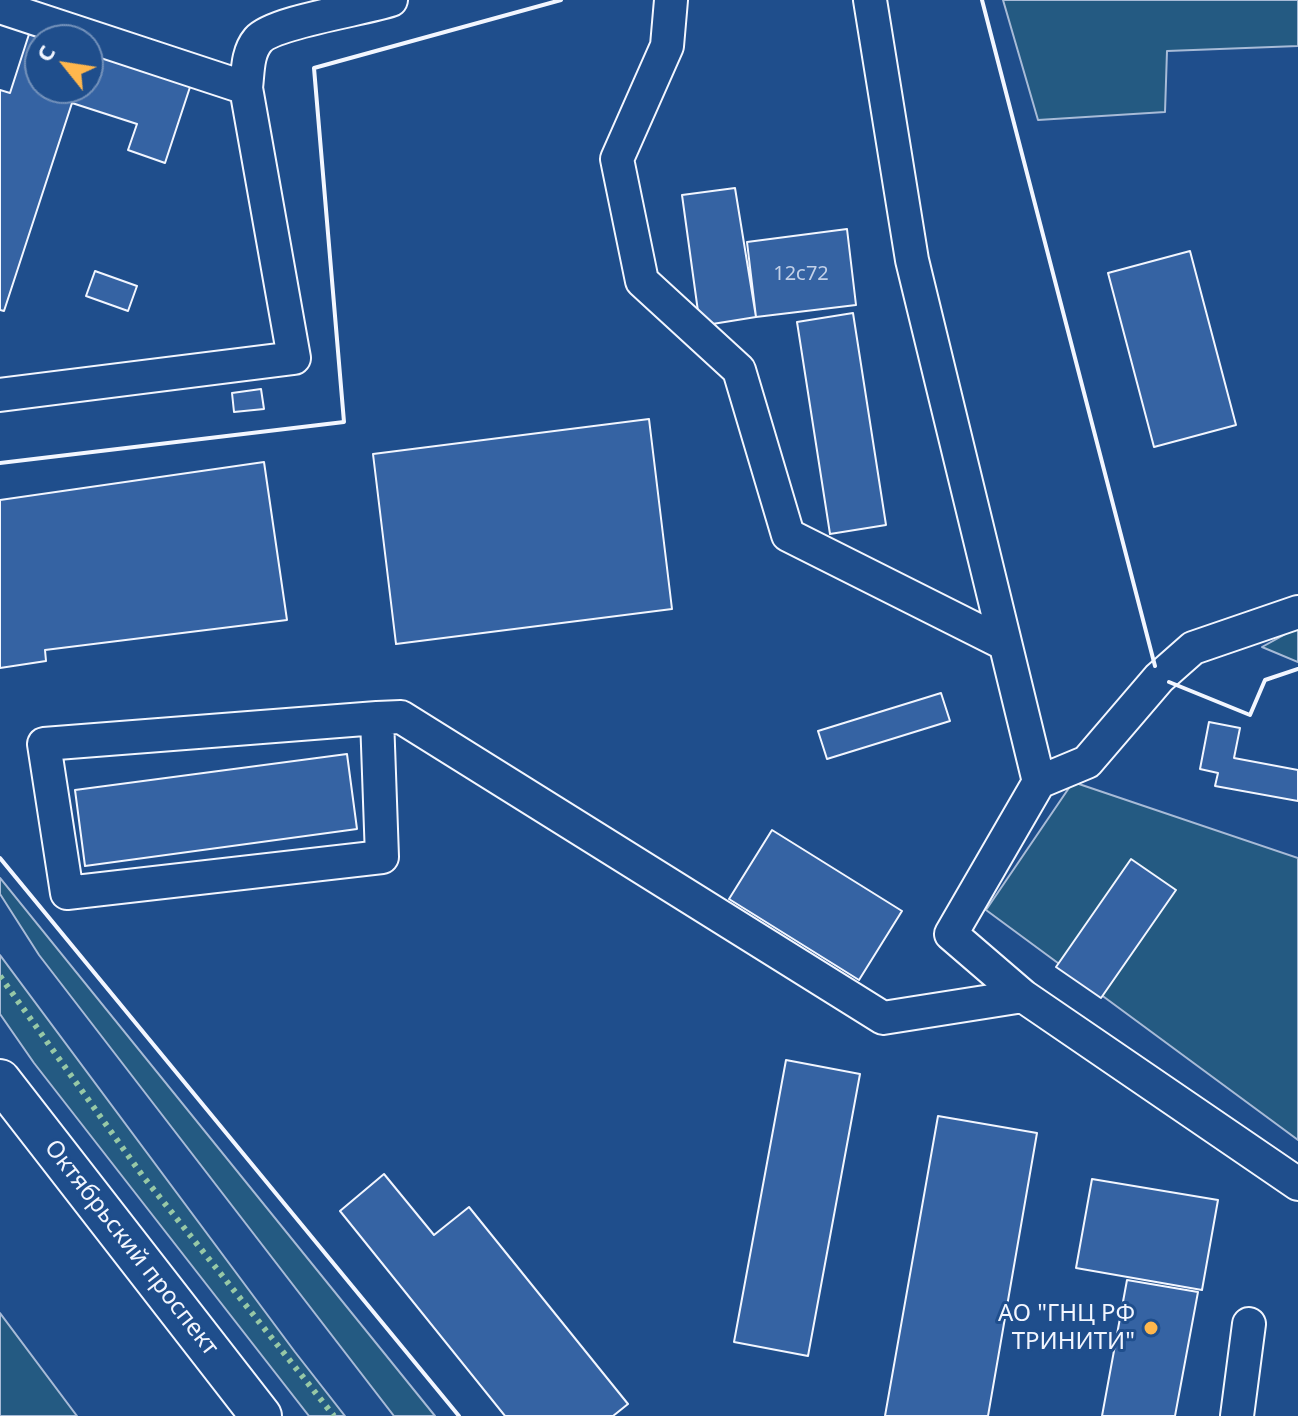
<!DOCTYPE html>
<html>
<head>
<meta charset="utf-8">
<style>
  body { margin:0 }
  #map { position:relative; width:1298px; height:1416px; overflow:hidden; background:#1f4e8c; font-family:"Noto Sans",sans-serif }
  canvas { display:block }
  .north { position:absolute; left:24px; top:24px; width:80px; height:80px; box-sizing:border-box; background:#1f4e8c; border:2px solid #7391ba; border-radius:50%; rotate:300deg; font-size:22px; font-weight:700; line-height:32px; text-align:center; color:#f2f6ff }
  .north::after { content:''; display:block; margin:auto; width:28px; height:36px; background:#ffb74d; clip-path:polygon(50% 0,100% 100%,50% 72%,0 100%) }
</style>
</head>
<body>
<div id="map">
<canvas width="1298" height="1416"></canvas>
<div class="north">С</div>
</div>
<script>
const ctx = document.querySelector('canvas').getContext('2d');
ctx.lineJoin = 'round';
function fill(path, color) { ctx.fillStyle = color; ctx.fill(path, 'evenodd'); }
function stroke(path, color, width, dash) { ctx.strokeStyle = color; ctx.lineWidth = width; ctx.lineCap = dash ? 'butt' : 'round'; ctx.setLineDash(dash || []); ctx.stroke(path); }
function write(font, color, halo, rows, align = 'center') {
  ctx.font = font + ' "Noto Sans",sans-serif'; ctx.lineWidth = 6; ctx.setLineDash([]); ctx.textBaseline = 'middle'; ctx.strokeStyle = halo; ctx.fillStyle = color; for (const [text, x, y, turn = 0] of rows) {
    ctx.save(); ctx.translate(x, y); ctx.rotate((+turn || 0) * Math.PI / 180); ctx.textAlign = isNaN(turn) ? turn : align; if (halo) ctx.strokeText(text, 0, 0); ctx.fillText(text, 0, 0); ctx.restore();
  }
}
const green = new Path2D(`
  M1003,0H1298V46L1167,51L1165,112L1038,120Z
  M1298,627V662L1262,647Z
  M1073,782L1298,858V1140L986,910Z
  M0,878L435,1416H394L39,955L0,894Z
  M0,955L295,1352L345,1416H309L34,1063L0,1014Z
  M0,1313L77,1416H0Z`);
const building = new Path2D(`
  M31,28L67,40H40V88H88V47L192,81L165,163L128,150L137,124L72,103L4,311L0,310V90L10,93Z
  M735,188L756,317L700,326L682,195Z
  M847,229L856,305L756,317L747,242Z
  M1190,251L1236,425L1154,447L1108,273Z
  M95,271L137,286L128,311L86,296Z
  M853,313L886,525L830,534L797,322Z
  M261,389L264,409L234,412L232,393Z
  M649,419L672,609L396,644L373,454Z
  M264,462L287,620L45,650L46,661L0,668V500Z
  M941,693L950,721L827,759L818,731Z
  M1209,722L1240,728L1234,758L1298,770V801L1215,786L1218,773L1200,769Z
  M347,754L357,829L85,866L75,790Z
  M772,830L902,911L859,980L729,899Z
  M1131,859L1176,890L1101,998L1056,967Z
  M786,1060L860,1074L808,1356L734,1342Z
  M938,1116L1037,1133L988,1416H885Z
  M384,1174L434,1235L469,1207L628,1404L613,1416H505L340,1211Z
  M1092,1179L1218,1200L1202,1290L1076,1268Z
  M1127,1280L1198,1292L1175,1416H1102Z`);
const minor = new Path2D(`
  M671,0L667,46L617,159L642,281L739,370L788,535L1005,644
  M870,0L912,260L1039,782L951,934L1023,996
  M0,7L246,88C248,72 247,53 258,40C273,22 365,9 391,0
  M0,395L294,358L246,88
  M377,718L382,857L67,893L44,744L377,718L401,717L883,1018L1023,996L1298,1184
  M1039,782L1087,762L1159,678L1193,648L1298,612
  M1237,1416L1249,1324`);
const major = new Path2D(`
  M0,1080L261,1416`);
const hedge = new Path2D(`
  M0,976L142,1175L334,1416`);
const wall = new Path2D(`
  M982,0L1155,666
  M0,463L344,422L314,68L561,0
  M1169,682L1250,715L1265,680L1298,669
  M0,858L459,1416`);
const markers = [
  [1151,1328,8,"#ffb74d"]
];
const numberNames = [
  ["12с72",801,274]
];
const streetNames = [
  ["Октябрьский проспект",131,1248,52]
];
const poiNames = [
  ["АО \"ГНЦ РФ",1135,1314],
  ["ТРИНИТИ\"",1135,1342]
];
fill(green, '#245a82');
stroke(green, '#a8bbd7', 2);
fill(building, '#3563a3');
stroke(building, '#f2f6ff', 2);
stroke(minor, '#f2f6ff', 36);
stroke(major, '#f2f6ff', 44);
stroke(minor, '#1f4e8c', 32);
stroke(major, '#1f4e8c', 40);
stroke(hedge, '#97c8a6', 6, [4, 6]);
stroke(wall, '#f2f6ff', 4);
for (const [x, y, r, color] of markers) { const dot = new Path2D(); dot.arc(x, y, r, 0, 2 * Math.PI); ctx.fillStyle = color; ctx.fill(dot); stroke(dot, '#1f4e8c', 3); }
write('20px', '#c3d1e8', null, numberNames);
write('24px', '#f2f6ff', '#1f4e8c', streetNames);
write('24px', '#f2f6ff', '#1f4e8c', poiNames, 'right');
</script>
</body>
</html>
